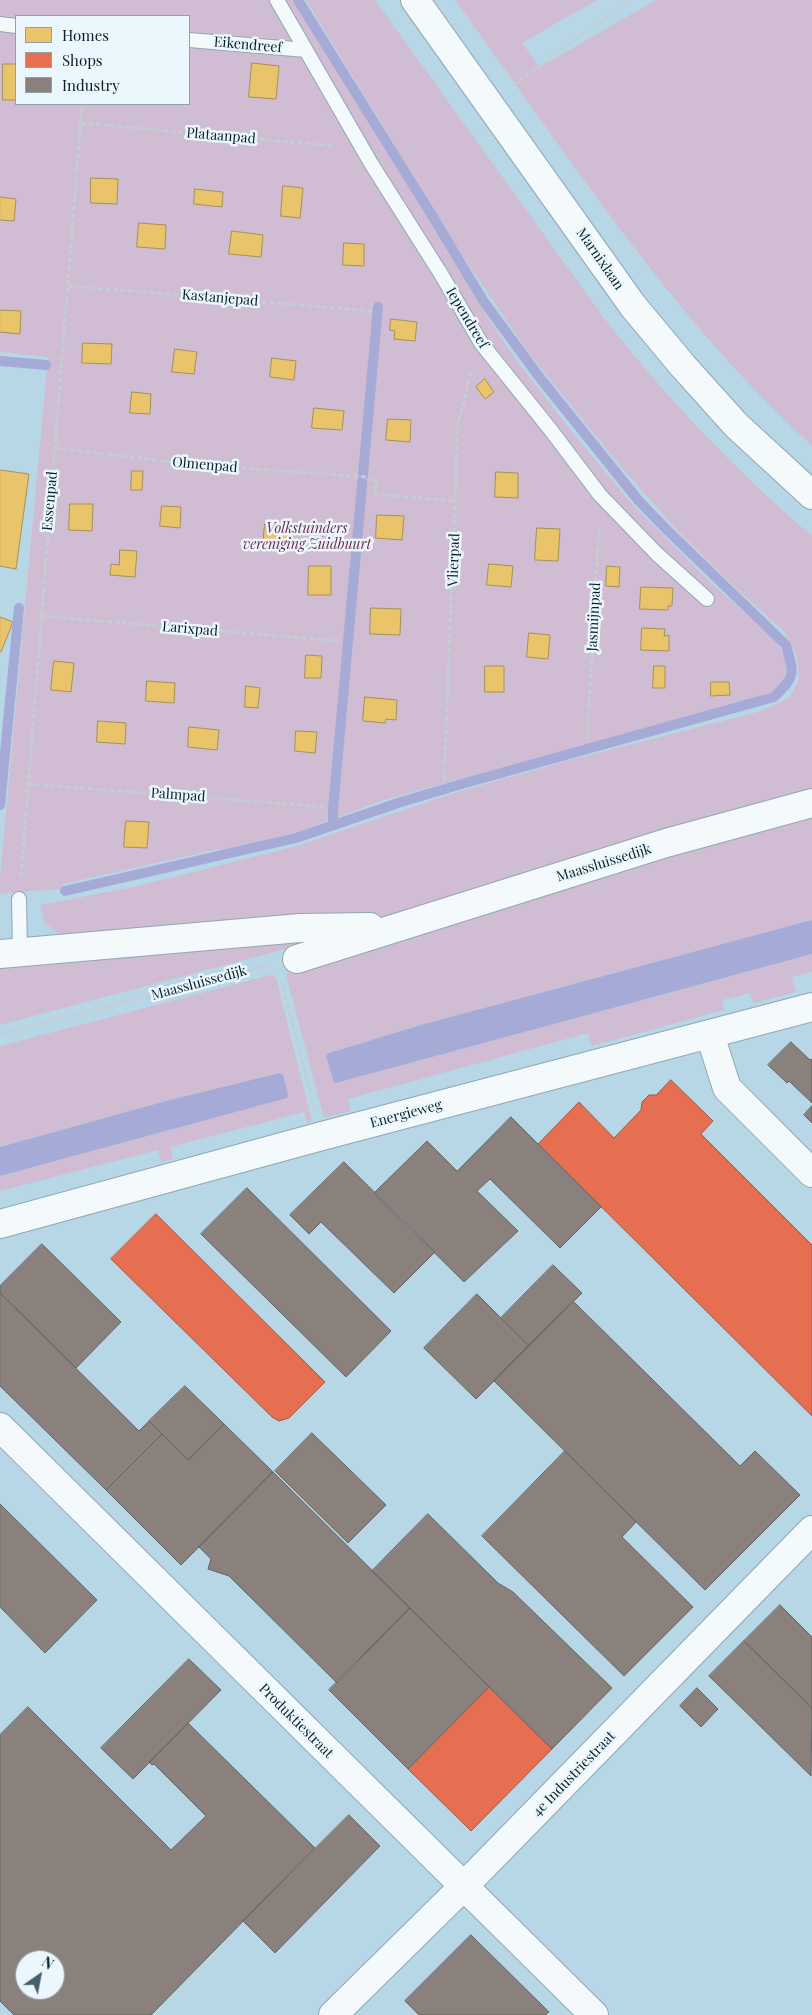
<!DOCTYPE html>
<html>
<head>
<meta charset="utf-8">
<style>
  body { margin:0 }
  #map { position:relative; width:812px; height:2015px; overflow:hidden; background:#b7d7e7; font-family:"Playfair Display",serif }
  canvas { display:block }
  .legend { position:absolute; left:15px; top:15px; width:175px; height:90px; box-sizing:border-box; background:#ebf7fd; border:1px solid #90a1a9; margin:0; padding:6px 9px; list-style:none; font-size:15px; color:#071f2a }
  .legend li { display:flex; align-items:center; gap:10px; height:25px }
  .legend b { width:25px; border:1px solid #90a1a9 }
  .north { position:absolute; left:15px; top:1950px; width:50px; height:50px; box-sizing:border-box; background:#ebf7fd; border:1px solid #90a1a9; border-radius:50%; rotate:33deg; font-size:14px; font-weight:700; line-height:20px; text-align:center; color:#071f2a }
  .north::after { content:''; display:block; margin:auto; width:18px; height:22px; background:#455f6c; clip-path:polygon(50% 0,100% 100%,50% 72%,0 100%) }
</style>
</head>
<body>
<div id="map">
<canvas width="812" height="2015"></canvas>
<ul class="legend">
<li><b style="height:14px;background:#e9c46a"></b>Homes</li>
<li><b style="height:14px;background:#e76f51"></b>Shops</li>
<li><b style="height:14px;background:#8a817c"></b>Industry</li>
</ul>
<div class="north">N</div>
</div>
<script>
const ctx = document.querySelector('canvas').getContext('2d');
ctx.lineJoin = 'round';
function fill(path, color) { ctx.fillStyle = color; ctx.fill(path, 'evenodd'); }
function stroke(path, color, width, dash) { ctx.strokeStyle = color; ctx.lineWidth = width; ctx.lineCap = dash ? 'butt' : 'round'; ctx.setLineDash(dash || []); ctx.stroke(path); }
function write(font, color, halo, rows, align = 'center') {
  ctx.font = font + ' "Playfair Display",serif'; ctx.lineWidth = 5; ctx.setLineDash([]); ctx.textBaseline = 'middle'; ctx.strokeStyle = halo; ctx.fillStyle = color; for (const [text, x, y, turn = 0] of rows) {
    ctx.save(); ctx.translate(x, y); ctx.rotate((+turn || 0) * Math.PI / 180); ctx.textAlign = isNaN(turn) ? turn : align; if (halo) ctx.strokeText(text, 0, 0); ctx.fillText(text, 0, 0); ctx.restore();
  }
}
const green = new Path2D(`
  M0,0H294L353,91L483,310L512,354L572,432L633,505L708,580L773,638L786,658V672L782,684L773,693L387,799L292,834L226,850L218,849L64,884L60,889L0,894V877L48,357L0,352ZM16,16H189V104H16Z
  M306,0H375L604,318C668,400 733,468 812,536V789L742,807L386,916L60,935L44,922L40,905L133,887L297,846L454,793L570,760L758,712L789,698L799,679L797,656L785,632L740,592L680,533L621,467L530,355L458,249Z
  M455,0H597L522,43L540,67L656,0H812V446C671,317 567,154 455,0Z
  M812,817V920L421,1025L329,1053L336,1083L812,954V972L792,977L796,992L753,1003L750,993L722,1000L724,1010L592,1046L588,1033L348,1099L351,1111L324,1118L286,975L290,971L314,965L720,841Z
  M307,934L308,943L0,1025V965Z
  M270,975H275L276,978L312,1121L308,1123L304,1112L170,1147L173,1159L161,1162L158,1150L0,1191V1176L286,1098L166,1101L0,1147V1046Z`);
const water = new Path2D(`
  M812,920V954L336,1083L334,1082L326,1056L329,1053L421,1025Z
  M280,1073L283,1075L288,1095L287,1098L0,1176V1147L166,1101Z`);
const homes = new Path2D(`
  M252,63L279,66L276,99L249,97Z
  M3,64H16V100H3Z
  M91,178L118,179L117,204L91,203Z
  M283,186L303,188L300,218L281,216Z
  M195,189L223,192L222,207L194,204Z
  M0,197L16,199L14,221L0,220Z
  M139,223L166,225L165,249L137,247Z
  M232,231L263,235L261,257L229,254Z
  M344,243L364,244V266L343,265Z
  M0,310L21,311L20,334L0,332Z
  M391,319L417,322L415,341L394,339L395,331L390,330Z
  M83,343L112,344L111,364L82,363Z
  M175,349L197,352L194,374L172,372Z
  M272,358L296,361L294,380L270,377Z
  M485,379L494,392L485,399L476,387Z
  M132,392L151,394L150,414L130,413Z
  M314,408L344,411L342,430L312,428Z
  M388,419L411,420L410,442L386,440Z
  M0,470L29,474L16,569L0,566Z
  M132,471H143L142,490H131Z
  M496,472L518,473V498L495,497Z
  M70,504H93L92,531L69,530Z
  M162,506L181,507L180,528L160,526Z
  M377,515L404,516L402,540L376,538Z
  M265,524L294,527L292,547L263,544Z
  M537,528L560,529L558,561L535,560Z
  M120,550L137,551L135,577L110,575L111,564L119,565Z
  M489,564L513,566L511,587L487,585Z
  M309,566H331V595H308Z
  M607,566L620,567L619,587L606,586Z
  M641,587L673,588L672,606H668V610L640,609Z
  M371,608L401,609L400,635L370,634Z
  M0,617L13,622L1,652H0Z
  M642,628L665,629L664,636L669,635V651L641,650Z
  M529,633L550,635L548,659L527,657Z
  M306,655L322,656L321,678H305Z
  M54,661L74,663L71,692L51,690Z
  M485,666H504V692H485Z
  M654,666H665V688H653Z
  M147,681L175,683L174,703L146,701Z
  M711,682H729L730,695L711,696Z
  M246,686L260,688L258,708L245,707Z
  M365,697L397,700L396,720L386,719L385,723L363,721Z
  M98,721L126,723L125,744L97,742Z
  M189,727L219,730L217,750L188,747Z
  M296,731L317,732L315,753L295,751Z
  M126,821L149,822L147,848L124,847Z`);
const shops = new Path2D(`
  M671,1080L713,1121L701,1134L812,1245V1416L538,1144L579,1102L614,1138L641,1110L642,1102L649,1095H656Z
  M156,1214L325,1382L289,1418L279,1421L272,1417L111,1259Z
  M489,1687L552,1749L471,1831L408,1769Z`);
const industry = new Path2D(`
  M791,1042L810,1060L812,1059V1103L789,1081L787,1083L768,1065Z
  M812,1106V1123L804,1115Z
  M511,1117L601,1207L560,1248L490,1179L477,1191L518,1231L464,1282L374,1193L427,1141L457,1171Z
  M344,1162L435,1252L394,1293L321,1222L309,1234L290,1215Z
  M247,1188L391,1331L346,1377L201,1234Z
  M42,1244L121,1322L76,1368L0,1293V1286Z
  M553,1265L582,1293L529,1346L501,1318Z
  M0,1293L139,1431L149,1421L162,1434L106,1490L0,1386Z
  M477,1294L529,1346L476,1399L424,1348Z
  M573,1301L740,1466L755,1451L800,1495L705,1590L494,1381Z
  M185,1386L224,1424L188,1460L149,1421Z
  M224,1424L273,1472L181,1565L106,1490L162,1434L188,1460Z
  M312,1433L386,1505L348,1543L275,1471Z
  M565,1451L636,1522L622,1537L693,1607L624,1676L482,1536Z
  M273,1472L410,1608L337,1683L229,1576L208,1569L211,1559L199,1547Z
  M0,1504L97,1600L45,1653L0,1607Z
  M428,1514L498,1583L513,1592L612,1688L552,1749L372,1571Z
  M780,1605L812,1637V1708L744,1641Z
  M410,1608L489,1687L408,1769L329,1690Z
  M744,1641L812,1708L811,1776L709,1676Z
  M189,1659L221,1690L133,1779L101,1748Z
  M697,1688L718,1709L701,1727L680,1706Z
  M28,1707L171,1850L206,1816L154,1764L152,1765L149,1762L188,1723L315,1848L151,2015H14L0,2001V1735ZM25,1960H55V1990H25Z
  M349,1815L380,1846L275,1953L243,1921Z
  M471,1935L549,2012L545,2015H419L405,2001Z`);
const stream = new Path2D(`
  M0,361L46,365
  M0,805L19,608
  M333,825V809L378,307
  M65,891L296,838L401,802L465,783L774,697C796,676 794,674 786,645L667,530L639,501L540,378L484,302L433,217L298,0`);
const path = new Path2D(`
  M513,85L630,0
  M81,123L334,146
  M68,286L372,311
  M55,448L198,465L367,477L369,480H376L374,494L455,501
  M40,616L340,641
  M587,739L599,528
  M444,780L458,422L464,403L471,370
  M28,784L327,807
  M21,876L82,104
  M283,988L314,1107
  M0,1034L268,965`);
const service = new Path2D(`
  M277,0L372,165L441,274L481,343L550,429L600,495L657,554L707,599
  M0,24L16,26
  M189,40L306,50
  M19,899L20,951`);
const minor = new Path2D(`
  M0,954L300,928L370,927
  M297,959L666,843L812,803
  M710,1035L727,1088L812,1173
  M0,1224L322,1136L812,1007
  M0,1427L594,2015
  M333,2015L463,1887L812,1530`);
const tertiary = new Path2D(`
  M415,0L633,306L683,366L736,425L812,495`);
const streetNames = [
  ["Eikendreef",248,45,5],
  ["Plataanpad",221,136,5],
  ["Marnixlaan",600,259,55],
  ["Kastanjepad",220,298,5],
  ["Iependreef",467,318,59],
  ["Olmenpad",205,465,5],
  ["Essenpad",50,501,-85],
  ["Vlierpad",454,560,-88],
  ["Jasmijnpad",594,617,-87],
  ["Larixpad",190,629,5],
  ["Palmpad",178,795,4],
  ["Maassluissedijk",604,863,-17],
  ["Maassluissedijk",199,983,-15],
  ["Energieweg",406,1114,-15],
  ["Produktiestraat",296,1721,45],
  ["4e Industriestraat",574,1774,-46]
];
const parkNames = [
  ["Volkstuinders",307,529],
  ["vereniging Zuidbuurt",307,545]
];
fill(green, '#d0bdd3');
fill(water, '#a6aad6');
fill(homes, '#e9c46a');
stroke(homes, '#a59257', 1);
fill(shops, '#e76f51');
stroke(shops, '#a45745', 1);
fill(industry, '#8a817c');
stroke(industry, '#636463', 1);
stroke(stream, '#a6aad6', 10);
stroke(service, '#8ea7b4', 16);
stroke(minor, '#8ea7b4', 30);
stroke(tertiary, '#8ea7b4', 30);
stroke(path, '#c4ced3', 3, [5, 2.5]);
stroke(service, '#f4f9fb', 14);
stroke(minor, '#f4f9fb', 28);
stroke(tertiary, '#f4f9fb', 28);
write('14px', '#071f2a', '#ebf7fd', streetNames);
write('italic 14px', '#72294f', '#ebf7fd', parkNames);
</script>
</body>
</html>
